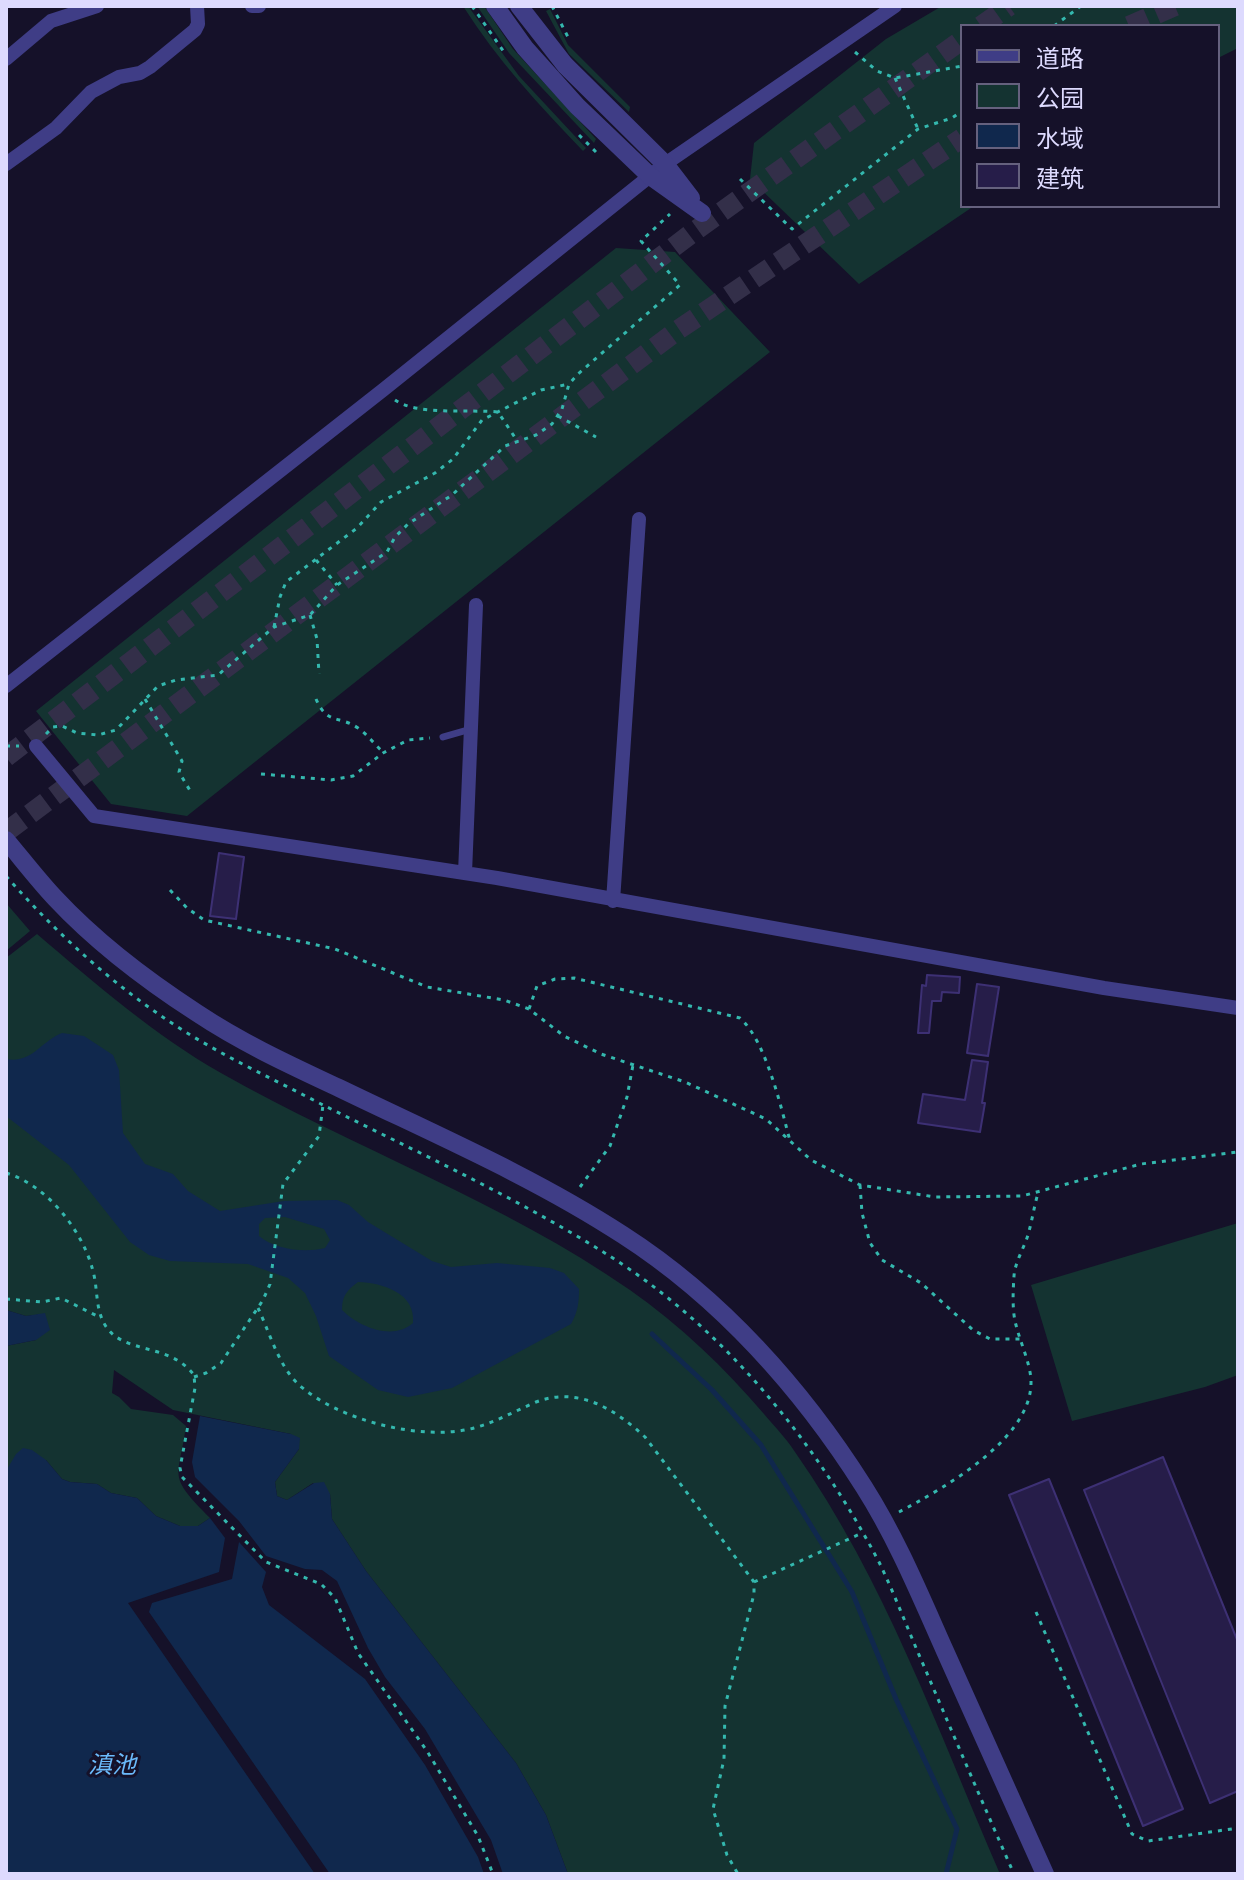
<!DOCTYPE html>
<html>
<head>
<meta charset="utf-8">
<style>
  body { margin:0 }
  #map { position:relative; width:1244px; height:1880px; overflow:hidden; background:#151129; font-family:"Public Sans","Noto Sans SC",sans-serif }
  canvas { display:block }
  .frame { position:absolute; inset:0; border:8px solid #dddafe; pointer-events:none }
  .legend { position:absolute; left:960px; top:24px; width:260px; height:184px; box-sizing:border-box; background:#151129; border:2px solid #65617e; margin:0; padding:10px 14px; list-style:none; font-size:24px; color:#dddafe }
  .legend li { display:flex; align-items:center; gap:16px; height:40px }
  .legend b { width:40px; border:2px solid #65617e }
</style>
</head>
<body>
<div id="map">
<canvas width="1244" height="1880"></canvas>
<div class="frame"></div>
<ul class="legend">
<li><b style="height:10px;background:#3f3d86"></b>道路</li>
<li><b style="height:22px;background:#143331"></b>公园</li>
<li><b style="height:22px;background:#10284d"></b>水域</li>
<li><b style="height:22px;background:#261d49"></b>建筑</li>
</ul>
</div>
<script>
const ctx = document.querySelector('canvas').getContext('2d');
ctx.lineJoin = 'round';
function fill(path, color) { ctx.fillStyle = color; ctx.fill(path, 'evenodd'); }
function stroke(path, color, width, dash) { ctx.strokeStyle = color; ctx.lineWidth = width; ctx.lineCap = dash ? 'butt' : 'round'; ctx.setLineDash(dash || []); ctx.stroke(path); }
function write(font, color, halo, rows, align = 'center') {
  ctx.font = font + ' "Public Sans","Noto Sans SC",sans-serif'; ctx.lineWidth = 6; ctx.setLineDash([]); ctx.textBaseline = 'middle'; ctx.strokeStyle = halo; ctx.fillStyle = color; for (const [text, x, y, turn = 0] of rows) {
    ctx.save(); ctx.translate(x, y); ctx.rotate((+turn || 0) * Math.PI / 180); ctx.textAlign = isNaN(turn) ? turn : align; if (halo) ctx.strokeText(text, 0, 0); ctx.fillText(text, 0, 0); ctx.restore();
  }
}
const green = new Path2D(`
  M463,6H468L519,76L586,148L583,151C539,105 497,60 463,6Z
  M477,6H484L513,49L596,139L594,143L509,53Z
  M942,6H1238V48L1218,58V26H962V206H974L859,284L750,179L754,143L886,39Z
  M550,9L568,45L630,107L629,112L569,54L546,11Z
  M616,248L675,252L770,352L187,816L111,804L36,711Z
  M6,903L30,931L6,951Z
  M37,934C96,984 154,1035 221,1073C355,1149 504,1202 630,1290C680,1325 725,1368 764,1414C774,1426 786,1438 795,1452C885,1580 938,1731 1000,1874H568L546,1815L516,1763L366,1571L332,1519L330,1494L313,1483L287,1500L277,1496L275,1482L299,1449L291,1434L173,1410L114,1370L112,1393L119,1397L131,1409L173,1415L186,1426C178,1481 167,1474 210,1518L198,1526H180L156,1516L137,1498L111,1493L97,1484L70,1482L62,1479L46,1460L6,1471V1346L36,1340L45,1314L26,1316L6,1310V958Z
  M1238,1223V1375L1205,1387L1072,1421L1031,1285Z`);
const water = new Path2D(`
  M62,1033L84,1036L113,1055L119,1070L123,1133L145,1164L173,1174L188,1191L220,1211L284,1201L337,1200L349,1205L368,1222L432,1261L451,1267L497,1263L550,1268L564,1273L579,1289C579,1302 578,1312 571,1324L452,1388L408,1397L378,1390L329,1356L316,1316L305,1293L288,1278L248,1264L170,1261L149,1255L130,1242L69,1165L6,1116V1059C32,1064 41,1041 62,1033ZM285,1217L324,1229L330,1240L325,1248C305,1253 276,1250 259,1236V1224L265,1218ZM358,1282C383,1283 416,1293 413,1323C393,1341 359,1327 342,1310C342,1296 347,1290 358,1282Z
  M6,1310L26,1316L45,1313L50,1330L36,1340L6,1346Z
  M200,1416L291,1434L300,1438L299,1449L275,1482L277,1496L287,1500L314,1483L324,1482L330,1494L332,1519L366,1571L516,1763L546,1815L568,1874H503L491,1840L425,1729L385,1677L368,1648L337,1581L322,1570L305,1569L266,1556L239,1521L195,1477L192,1462Z
  M23,1448L32,1450L46,1460L62,1479L70,1482L97,1484L111,1493L137,1498L156,1516L180,1526H198L210,1518L225,1538L219,1572L128,1603L315,1874H6V1471L16,1454Z
  M239,1542L266,1572L262,1587L269,1605L365,1679L425,1765L478,1857L484,1874H330L149,1612L152,1603L232,1579Z`);
const stream = new Path2D(`
  M652,1334L712,1390L761,1445L852,1592L896,1699L957,1829L946,1874`);
const building = new Path2D(`
  M219,853L244,857L236,919L210,916Z
  M927,975L960,977L959,993L942,992L941,1001H932L929,1033H918L922,985L926,986Z
  M977,984L999,987L988,1056L967,1053Z
  M972,1060L988,1062L982,1103H985L980,1132L918,1123L923,1094L965,1100Z
  M1163,1457L1238,1642V1791L1210,1803L1084,1490Z
  M1049,1479L1183,1809L1143,1826L1009,1495Z`);
const primaryTunnel = new Path2D(`
  M981,26L1009,6
  M1129,26L1175,6
  M6,757L692,233L962,40
  M6,832L678,330L962,138`);
const path = new Path2D(`
  M472,6L504,52
  M552,6L569,39
  M1054,26L1081,6
  M855,52L877,71L895,78L962,66
  M895,78L918,129
  M579,135L600,156
  M740,179L792,229L918,129L952,118L962,111
  M395,400C418,416 469,409 498,412L518,442
  M558,416L596,437
  M316,560L337,585
  M310,615L317,639L319,674
  M274,627L280,597L286,582L357,528L381,502L435,473L453,459L482,420L541,390L569,384
  M145,699L182,761L179,772L192,794
  M316,699C327,725 339,715 358,728C367,734 374,744 382,751
  M46,734L53,727L62,726L77,733L98,735L116,730L158,686L176,680L218,675L274,627L310,615L337,585L387,552L395,537L408,524L452,495L505,446L536,435L552,424L562,409L569,384L578,374L680,285L641,241L670,214
  M6,746H19
  M261,774L331,780L353,776L383,753L408,740L430,738
  M6,876C59,936 116,988 184,1031C227,1058 275,1080 321,1104C415,1151 519,1199 608,1255C724,1328 816,1442 879,1562C895,1595 908,1630 923,1664C953,1734 983,1804 1014,1874
  M170,890L187,908L204,920L335,949L427,987L504,1000L529,1009L564,1036L601,1054L685,1082L766,1119L811,1160L860,1185L935,1197L1022,1196L1141,1164L1238,1152
  M529,1009L537,986L555,979L574,978L740,1018C766,1041 781,1107 790,1141
  M6,1173C47,1185 83,1231 93,1271C98,1289 95,1308 105,1325C123,1355 169,1342 194,1375L195,1388L180,1468L182,1477L266,1562L321,1584L335,1598L358,1653L427,1751L478,1836L493,1874
  M860,1185L862,1213L870,1243L882,1260L921,1283L973,1330L990,1339H1020
  M580,1187L610,1146L627,1097L633,1065
  M6,1299L42,1302L61,1298L101,1318
  M258,1308C269,1331 278,1364 297,1383C336,1420 422,1442 474,1428C496,1422 515,1411 536,1402C578,1386 615,1409 645,1437L754,1582V1594L725,1706L724,1759L713,1809L727,1855L738,1874
  M194,1377L206,1373L221,1363L263,1300L270,1284L283,1184L319,1136L323,1105
  M899,1512C944,1488 1042,1434 1030,1372C1027,1356 1020,1341 1016,1325C1012,1311 1013,1291 1014,1276C1015,1262 1024,1248 1028,1235C1032,1221 1034,1207 1038,1193
  M754,1582L860,1534
  M1036,1612L1132,1834L1148,1841L1238,1828`);
const service = new Path2D(`
  M443,737L471,729`);
const minor = new Path2D(`
  M252,6H259
  M6,59L51,21L97,6
  M6,164L56,128L91,92L119,77L140,73L150,67L195,30L198,24L197,6
  M6,686L383,390L665,164L895,6
  M36,746L94,816L497,878L1104,988L1238,1008
  M465,873L476,605
  M613,901L639,519`);
const tertiary = new Path2D(`
  M495,6L525,48L577,106L650,176L702,213
  M519,6L565,65L665,164L691,198
  M6,840C22,859 38,880 55,898C97,943 146,980 197,1013C242,1043 290,1065 339,1088C434,1134 534,1177 623,1235C721,1298 802,1389 864,1487C897,1539 920,1595 945,1651C978,1725 1012,1800 1045,1874`);
const waterNames = [
  ["滇池",112,1766]
];
fill(green, '#143331');
fill(water, '#10284d');
stroke(stream, '#10284d', 5);
fill(building, '#261d49');
stroke(building, '#3d3074', 2);
stroke(primaryTunnel, '#332f49', 20, [20, 10]);
stroke(path, '#34b8ae', 3, [4, 6]);
stroke(service, '#3f3d86', 7);
stroke(minor, '#3f3d86', 14);
stroke(tertiary, '#3f3d86', 18);
write('italic 24px', '#6bbafb', '#151129', waterNames);
</script>
</body>
</html>
